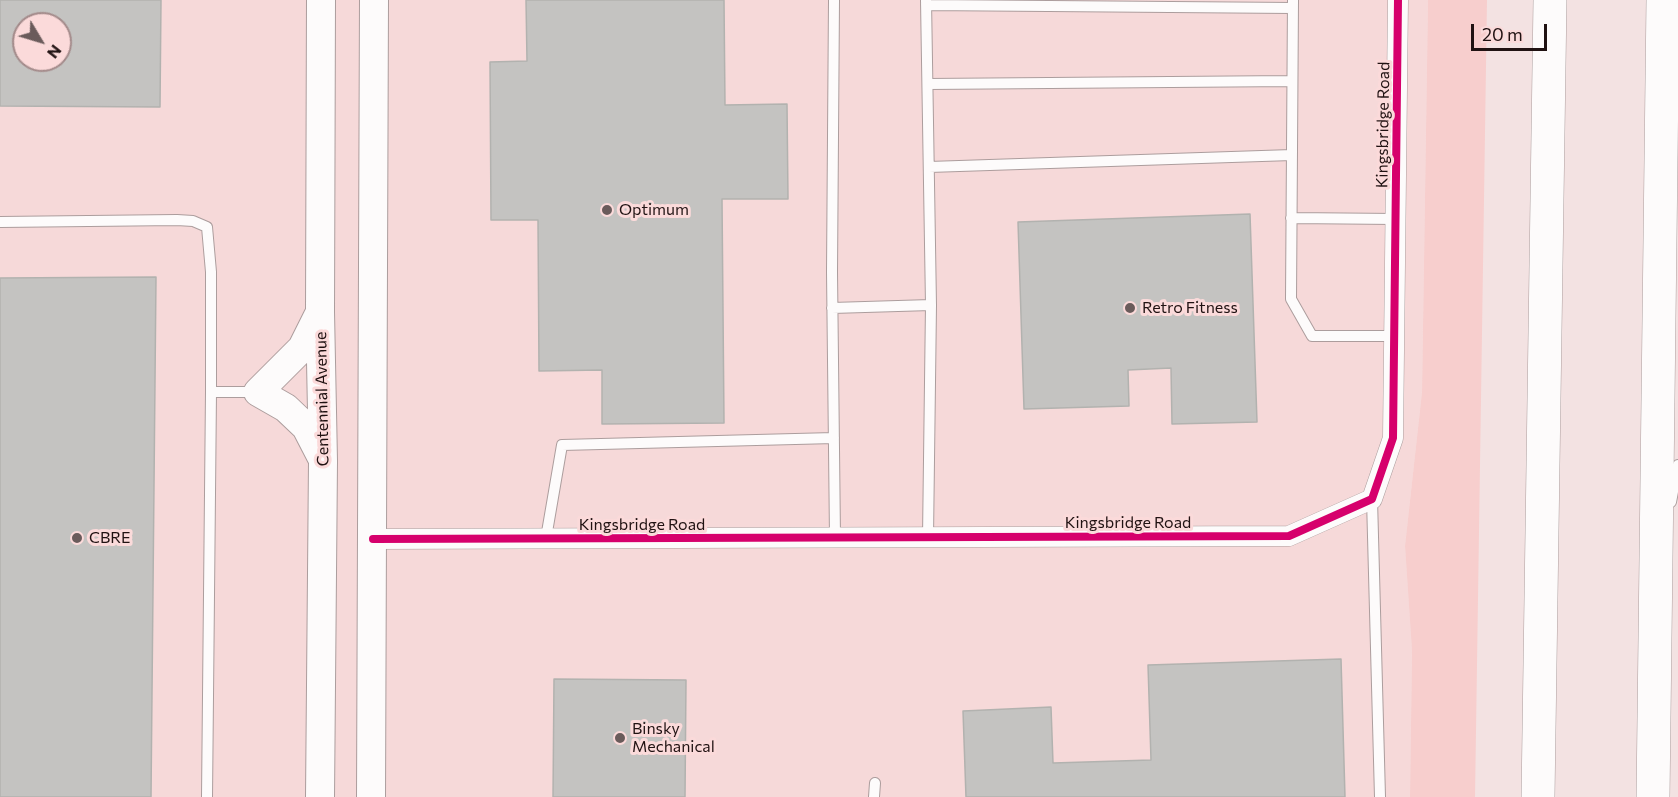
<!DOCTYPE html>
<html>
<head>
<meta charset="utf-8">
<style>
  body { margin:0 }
  #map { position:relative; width:1678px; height:797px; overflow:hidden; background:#f3e2e2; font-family:Commissioner,sans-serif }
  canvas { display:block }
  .north { position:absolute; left:12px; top:12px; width:60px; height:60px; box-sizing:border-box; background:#fbdada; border:2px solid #a38a8a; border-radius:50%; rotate:128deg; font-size:16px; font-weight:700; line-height:24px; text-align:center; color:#201212 }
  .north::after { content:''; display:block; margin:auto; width:21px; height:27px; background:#6a5b5b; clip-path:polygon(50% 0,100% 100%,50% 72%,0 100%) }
  .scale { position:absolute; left:1471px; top:24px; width:76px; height:27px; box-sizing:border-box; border:3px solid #201212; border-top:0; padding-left:8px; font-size:18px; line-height:21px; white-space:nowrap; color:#201212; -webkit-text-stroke:4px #fbdada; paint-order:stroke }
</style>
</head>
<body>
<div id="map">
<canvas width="1678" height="797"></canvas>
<div class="north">N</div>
<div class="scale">20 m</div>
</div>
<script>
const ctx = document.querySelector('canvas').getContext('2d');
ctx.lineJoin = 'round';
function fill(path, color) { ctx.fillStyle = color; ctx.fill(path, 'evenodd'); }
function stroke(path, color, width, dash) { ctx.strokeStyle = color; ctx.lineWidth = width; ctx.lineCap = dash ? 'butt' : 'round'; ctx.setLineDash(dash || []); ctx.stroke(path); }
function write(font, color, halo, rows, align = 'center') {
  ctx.font = font + ' Commissioner,sans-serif'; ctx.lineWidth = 6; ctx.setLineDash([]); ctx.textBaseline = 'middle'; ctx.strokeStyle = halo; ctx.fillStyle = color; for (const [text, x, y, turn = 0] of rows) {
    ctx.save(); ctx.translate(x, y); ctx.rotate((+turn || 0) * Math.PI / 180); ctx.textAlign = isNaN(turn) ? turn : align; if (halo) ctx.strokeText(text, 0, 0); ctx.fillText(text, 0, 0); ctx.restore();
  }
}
const built = new Path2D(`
  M0,0H1428L1422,392L1405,546L1412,651L1410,797H0ZM24,24H60V60H24Z`);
const green = new Path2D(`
  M1428,0H1487L1475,797H1410L1412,651L1405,546L1422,392Z`);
const building = new Path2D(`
  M0,0H161L160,107L0,106ZM24,24H60V60H24Z
  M526,0H724L725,105L787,104L788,199H722L724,423L602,424V370L539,371L538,220H491L490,62L527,61Z
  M1250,214L1257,422L1172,424L1171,368L1128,370L1129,406L1024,409L1018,222Z
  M156,277L151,797H0V278Z
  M1341,659L1345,797H966L963,711L1051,707L1053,763L1151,760L1148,665Z
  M554,679L686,680L685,797H553Z`);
const service = new Path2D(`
  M834,0L832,272L835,537
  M926,0L931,305L928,537
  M1293,0L1291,299L1312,336H1395
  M926,5L1293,8
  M928,84L1292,81
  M929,167L1292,155
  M1291,218L1396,219
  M0,222L177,220L193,221L207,227L211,272V392L207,797
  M832,308L931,305
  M211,392H258
  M1372,499L1380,797
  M1671,502L1678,465
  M546,538L562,445L834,438
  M874,797L875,783`);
const minor = new Path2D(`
  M373,539L1289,536L1372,499L1393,438L1398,0`);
const secondary = new Path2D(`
  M318,316L302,348L258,392L286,408L306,427L321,456
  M320,797L323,461L320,312L321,0
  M371,797L374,0`);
const motorway = new Path2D(`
  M1538,797L1550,0
  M1653,797L1663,0`);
const cycleway = new Path2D(`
  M373,539L1289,536L1372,499L1393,438L1398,0`);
const markers = [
  [607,210,6,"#6a5b5b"],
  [1130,308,6,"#6a5b5b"],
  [77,538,6,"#6a5b5b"],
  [620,738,6,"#6a5b5b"]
];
const streetNames = [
  ["Kingsbridge Road",1383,125,-89],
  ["Centennial Avenue",322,399,-91],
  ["Kingsbridge Road",1128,523],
  ["Kingsbridge Road",642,525]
];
const poiNames = [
  ["Optimum",619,210],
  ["Retro Fitness",1142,308],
  ["CBRE",89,538],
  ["Binsky",632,729],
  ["Mechanical",632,747]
];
fill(built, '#f6d9d9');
fill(green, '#f7cecd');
fill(building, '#c4c3c1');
stroke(building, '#b2b2af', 1.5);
stroke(service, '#ac9d9d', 12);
stroke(minor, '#ac9d9d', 21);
stroke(secondary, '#ac9d9d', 30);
stroke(motorway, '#ac9d9d', 34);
stroke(service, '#fdfbfb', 10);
stroke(minor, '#fdfbfb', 20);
stroke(secondary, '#fdfbfb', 28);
stroke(motorway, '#fdfbfb', 33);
stroke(cycleway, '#d6006c', 8);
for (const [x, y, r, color] of markers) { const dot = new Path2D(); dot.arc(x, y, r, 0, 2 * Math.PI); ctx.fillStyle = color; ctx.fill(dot); stroke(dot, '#fbdada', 2); }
write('16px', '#201212', '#fbdada', streetNames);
write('16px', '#201212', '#fbdada', poiNames, 'left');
</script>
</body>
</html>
